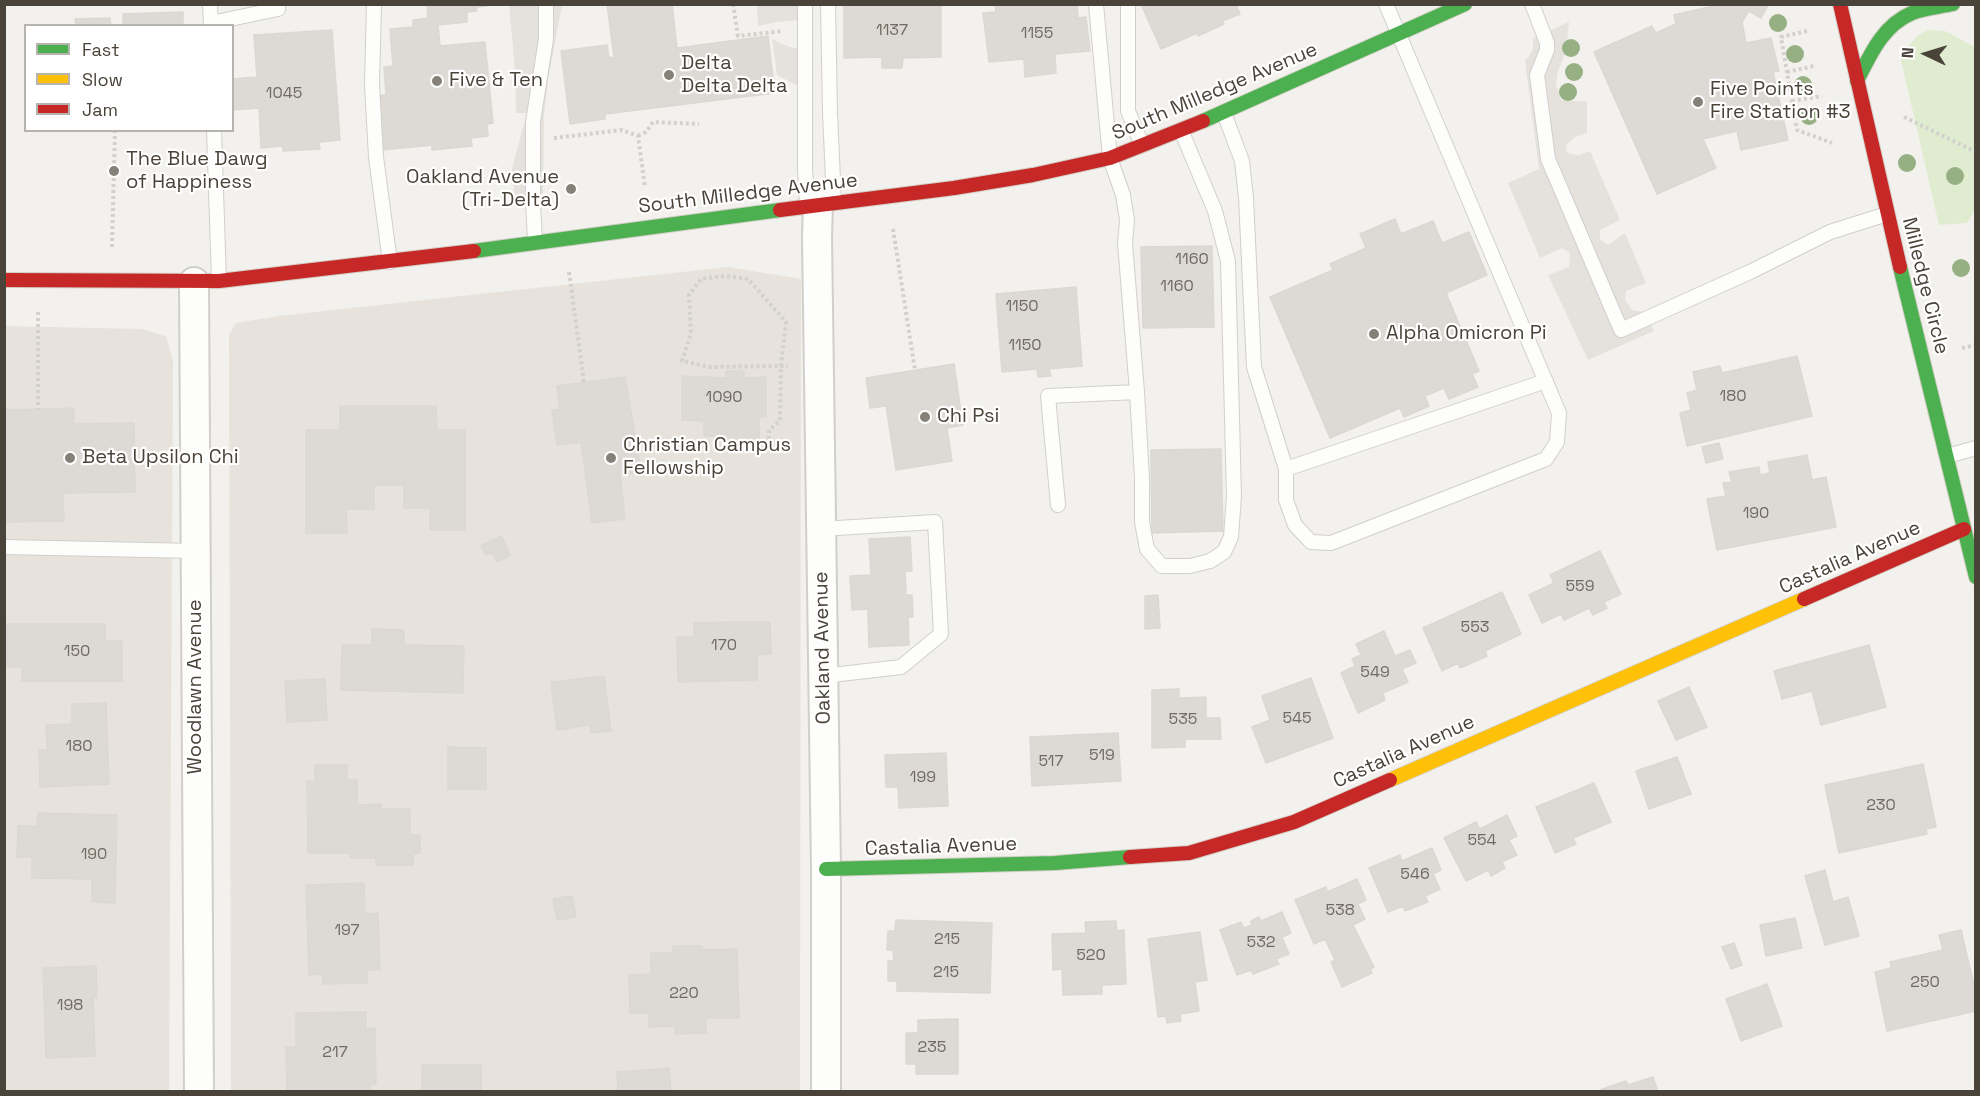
<!DOCTYPE html>
<html>
<head>
<meta charset="utf-8">
<style>
  body { margin:0 }
  #map { position:relative; width:1980px; height:1096px; overflow:hidden; background:#f3f1ed; font-family:"Space Grotesk",sans-serif }
  canvas { display:block }
  .frame { position:absolute; inset:0; border:6px solid #4a4339; pointer-events:none }
  .legend { position:absolute; left:24px; top:24px; width:210px; height:108px; box-sizing:border-box; background:#fff; border:2px solid #b7b4b0; margin:0; padding:8px 10px; list-style:none; font-size:18px; color:#4a4339 }
  .legend li { display:flex; align-items:center; gap:12px; height:30px }
  .legend b { width:30px; border:2px solid #b7b4b0 }
  .north { position:absolute; left:1896px; top:24px; width:60px; height:60px; -webkit-text-stroke:4px #fff; paint-order:stroke; rotate:274deg; font-size:16px; font-weight:700; line-height:24px; text-align:center; color:#4a4339 }
  .north::after { content:''; display:block; margin:auto; width:21px; height:27px; background:#4a4339; clip-path:polygon(50% 0,100% 100%,50% 72%,0 100%) }
</style>
</head>
<body>
<div id="map">
<canvas width="1980" height="1096"></canvas>
<div class="frame"></div>
<ul class="legend">
<li><b style="height:8px;background:#4caf50"></b>Fast</li>
<li><b style="height:8px;background:#ffc107"></b>Slow</li>
<li><b style="height:8px;background:#c62828"></b>Jam</li>
</ul>
<div class="north">N</div>
</div>
<script>
const ctx = document.querySelector('canvas').getContext('2d');
ctx.lineJoin = 'round';
function fill(path, color) { ctx.fillStyle = color; ctx.fill(path, 'evenodd'); }
function stroke(path, color, width, dash) { ctx.strokeStyle = color; ctx.lineWidth = width; ctx.lineCap = dash ? 'butt' : 'round'; ctx.setLineDash(dash || []); ctx.stroke(path); }
function write(font, color, halo, rows, align = 'center') {
  ctx.font = font + ' "Space Grotesk",sans-serif'; ctx.lineWidth = 4.5; ctx.setLineDash([]); ctx.textBaseline = 'middle'; ctx.strokeStyle = halo; ctx.fillStyle = color; for (const [text, x, y, turn = 0] of rows) {
    ctx.save(); ctx.translate(x, y); ctx.rotate((+turn || 0) * Math.PI / 180); ctx.textAlign = isNaN(turn) ? turn : align; if (halo) ctx.strokeText(text, 0, 0); ctx.fillText(text, 0, 0); ctx.restore();
  }
}
const residential = new Path2D(`
  M728,267L801,279L800,1091H231L229,335L236,323L278,316Z
  M5,326L141,329L166,336L173,360L169,1091L5,1092Z`);
const green = new Path2D(`
  M1928,30L1945,31L1975,47L1976,208L1967,223L1939,225L1900,56L1917,36Z`);
const parking = new Path2D(`
  M509,5H562L548,80L544,115L543,198L515,201L512,168L527,113H516L515,70Z
  M757,5H813V164L798,165L799,88L798,86L777,75L772,39L789,47L797,48L800,44V20L777,22L758,26Z
  M1569,22L1566,52L1558,71L1556,84L1561,100L1587,102V133L1575,137L1566,145L1567,153L1579,155L1590,151L1620,220L1600,230V239L1608,245L1625,233L1646,283L1626,291L1625,299L1632,310L1645,312L1654,331L1588,360L1548,275L1569,267L1570,253L1562,248L1540,258L1508,183L1539,169L1525,61L1533,50V38Z`);
const building = new Path2D(`
  M427,4H486L487,6L476,7L477,11L467,12V22L438,25L440,46L485,42L493,123L487,124L488,136L471,138L472,146L432,150V145L382,150L377,96L386,95L384,67L393,66L390,29L413,27V20L428,18Z
  M607,4H672L677,48L768,36L775,93L605,114V119L570,124L561,51L607,45L609,58L614,57Z
  M844,4H941V57L903,58L902,68H882V57L844,58Z
  M995,4H1077L1078,18L1086,17L1090,51L1055,54L1056,73L1025,77L1024,59L989,62L983,13L996,12Z
  M1141,4H1236L1240,14L1222,21L1224,24L1198,36L1197,33L1161,49Z
  M1722,4H1769L1761,18L1749,11L1742,22L1746,43L1771,38L1779,71L1773,72L1788,140L1741,150L1737,131L1703,139L1716,168L1657,194L1594,52L1652,26L1656,33L1676,24L1674,15Z
  M183,12V26H123V14Z
  M110,18L111,26H76L75,19Z
  M332,30L340,140L319,142L320,149L283,151V146L261,148L259,108L232,110V79L257,77L254,35Z
  M1395,219L1401,234L1433,221L1442,243L1469,232L1487,275L1446,293L1479,371L1472,374L1478,387L1449,399L1444,388L1425,396L1429,406L1404,417L1400,408L1330,438L1270,297L1333,270L1330,264L1366,248L1360,234Z
  M1212,246L1214,327L1143,328L1141,247Z
  M1076,287L1082,366L1049,369L1051,376L1038,377L1037,369L1002,372L996,294Z
  M1797,356L1812,416L1687,446L1680,413L1691,410L1687,393L1697,390L1693,372L1720,366L1722,373Z
  M954,364L963,425L947,428L952,461L896,470L886,406L870,408L866,378Z
  M726,371H744V378L766,377V417H759V444H725V437L704,436V421L682,420V376L726,378Z
  M625,377L641,472L620,475L625,519L592,523L581,442L557,445L552,410L560,409L557,386Z
  M340,406H436L437,430H465V530H430V508H404V485H374V509H346L347,533H306V430H340Z
  M74,408V424L134,423L135,492L63,493L64,521L4,522V410Z
  M1719,443L1723,459L1706,463L1702,447Z
  M1221,449L1223,531L1152,533L1151,450Z
  M1807,455L1812,480L1826,477L1836,527L1717,550L1707,499L1726,496L1723,483L1732,482L1729,472L1759,467L1760,475L1770,473L1768,462Z
  M501,536L510,555L497,562L492,552L486,555L481,546Z
  M910,537L912,571H905L906,595H912L913,617H908L909,645L869,647L868,609L852,610L850,576L871,575L869,539Z
  M1600,551L1621,594L1604,602L1607,608L1593,615L1589,608L1564,620L1561,614L1542,623L1529,595L1554,583L1550,575Z
  M1502,592L1521,634L1485,651L1487,656L1460,668L1458,663L1442,671L1423,628Z
  M1158,595L1160,628L1145,629V596Z
  M735,622H770L771,654L757,655V680L678,682L677,637H694V623Z
  M6,624H105V641H122V681H22V667H7Z
  M372,629L404,630V645L464,646L463,693L341,690L342,645H372Z
  M1384,631L1395,656L1410,650L1416,663L1402,669L1408,682L1383,693L1385,700L1358,713L1341,673L1355,666L1352,659L1361,655L1356,644Z
  M1869,645L1886,707L1821,725L1812,691L1782,699L1774,671Z
  M604,676L611,731L591,733L590,725L557,730L551,682Z
  M1311,678L1333,738L1266,763L1252,727L1270,720L1262,696Z
  M325,679L327,720L287,722L285,681Z
  M1689,687L1707,727L1676,740L1658,701Z
  M1179,689V698L1206,697V718H1220L1221,739H1185V747L1152,748V690Z
  M106,703L109,784L40,787L39,750H47L46,725L72,724V704Z
  M1118,733L1121,781L1032,786L1030,737Z
  M448,747L486,748V789H448Z
  M946,753L948,806L899,808L898,787H886L885,755Z
  M1677,757L1691,794L1649,809L1636,771Z
  M1923,764L1936,827L1926,829L1927,834L1839,853L1825,785Z
  M315,765H347V780H357V805L381,804V809H410V835H420V853L413,854V865H376V858H350V853H308L307,781L315,782Z
  M1594,783L1611,822L1573,838L1576,844L1555,853L1536,807Z
  M38,813L117,815L115,903L92,902V879L32,878V857H17L18,826H37Z
  M1507,815L1517,836L1509,840L1517,855L1502,862L1505,868L1491,876L1488,870L1466,881L1444,838L1476,822L1480,829Z
  M1432,848L1441,870L1433,874L1440,889L1425,896L1428,902L1405,911L1403,906L1388,912L1369,868L1400,855L1402,861Z
  M1825,870L1833,902L1848,897L1859,936L1825,945L1805,876Z
  M1357,879L1366,900L1358,904L1365,919L1353,925L1374,967L1370,969L1372,973L1342,987L1331,962L1335,960L1325,939L1314,944L1295,900L1326,887L1327,892Z
  M364,883L365,914L378,913L380,970H367V983L323,984V974L309,975L306,885Z
  M572,896L576,917L557,920L553,899Z
  M1282,912L1291,933L1282,937L1289,954L1276,959L1279,964L1253,974L1251,970L1237,975L1220,930L1241,922L1244,928L1252,925L1251,921L1259,917L1261,921Z
  M1795,918L1802,948L1766,956L1760,925Z
  M896,920L992,923L990,993L897,991V981H888V961H894L893,950H887L888,931H895Z
  M1116,921L1117,931L1124,930L1126,984L1102,985V994L1063,995L1062,969L1053,970L1052,934L1086,933L1085,922Z
  M1961,930L1976,994V1011L1887,1031L1875,972L1891,968L1890,962L1943,950L1939,935Z
  M1200,932L1207,980L1195,982L1199,1011L1180,1014L1181,1021L1167,1023L1166,1016L1158,1017L1148,939Z
  M1734,943L1742,965L1731,969L1722,947Z
  M673,946H702V950L737,949L739,1018H706V1033L675,1034V1026L649,1027V1013H630L629,975L651,974V953H673Z
  M96,966L97,998L93,997L95,1056L46,1058L43,968Z
  M1767,984L1782,1026L1741,1041L1726,999Z
  M366,1012V1029L375,1028L376,1084H370V1092H287L286,1047H296V1013Z
  M958,1019V1074H916V1064H906V1033H918V1020Z
  M422,1065H481V1092H422Z
  M669,1068L671,1092H618L617,1072Z
  M1653,1077L1658,1092H1600V1090L1626,1081L1628,1085Z`);
const path = new Path2D(`
  M733,4L738,36L783,31
  M1807,31L1781,37L1797,130L1832,143
  M1787,72L1814,66
  M1792,101L1822,96
  M1904,117L1976,152
  M638,136L646,132L653,122L699,124
  M554,138L622,130L638,136L645,187
  M893,229L915,370
  M112,247L115,130
  M569,272L584,382
  M38,312V409
  M1962,348L1976,345
  M769,451V430L780,421L781,366L786,322L748,279L725,276L701,279L689,295L691,334L682,361L710,367L781,366H788`);
const lane = new Path2D(`
  M210,4L211,26
  M374,4L372,85L376,157L390,262
  M805,4V168L807,206
  M828,4L830,113L834,202
  M1096,4L1110,158L1123,195L1127,220L1125,243L1137,392L1142,478V522L1147,549L1162,566H1190L1210,561L1224,552L1231,537L1234,496L1228,261L1215,211L1181,130
  M1128,4V111L1142,145
  M1532,4L1547,43V50L1537,75L1548,159L1621,330L1750,272L1830,232L1887,214
  M211,23L278,9V4
  M1224,113L1242,161L1246,198L1254,367L1286,469V500L1295,525L1311,542L1331,543L1546,459L1557,442L1559,413L1386,4
  M214,130L219,281
  M535,242L533,202V122L546,39V4
  M1947,456L1976,448
  M1286,469L1546,381
  M1058,505L1048,396L1137,392
  M821,529L935,522L941,634L901,667L823,676
  M4,547L195,551`);
const street = new Path2D(`
  M818,204L817,237L826,869V1092
  M194,282L199,1092`);
const fast = new Path2D(`
  M1857,81C1870,55 1883,25 1912,13C1925,8 1939,7 1953,4
  M1203,121L1465,4
  M474,251L780,210
  M1900,267L1976,577
  M826,869L1055,863L1130,857`);
const slow = new Path2D(`
  M1390,780L1804,599`);
const jam = new Path2D(`
  M1840,4L1900,267
  M780,210L954,188L1033,175L1110,158L1203,121
  M4,280L219,281L474,251
  M1804,599L1964,529
  M1130,857L1189,853L1294,822L1390,780`);
const trees = [
  [1778,23],
  [1571,48],
  [1795,54],
  [1574,72],
  [1803,85],
  [1568,92],
  [1809,116],
  [1907,163],
  [1955,176],
  [1961,268]
];
const markers = [
  [669,75,6,"#858078"],
  [437,81,6,"#858078"],
  [1698,102,6,"#858078"],
  [114,171,6,"#858078"],
  [571,189,6,"#858078"],
  [1374,334,6,"#858078"],
  [925,417,6,"#858078"],
  [70,458,6,"#858078"],
  [611,458,6,"#858078"]
];
const numberNames = [
  ["1137",892,31],
  ["1155",1037,34],
  ["1045",284,94],
  ["1160",1192,260],
  ["1160",1177,287],
  ["1150",1022,307],
  ["1150",1025,346],
  ["180",1733,397],
  ["1090",724,398],
  ["190",1756,514],
  ["559",1580,587],
  ["553",1475,628],
  ["170",724,646],
  ["150",77,652],
  ["549",1375,673],
  ["545",1297,719],
  ["535",1183,720],
  ["180",79,747],
  ["519",1102,756],
  ["517",1051,762],
  ["199",923,778],
  ["230",1881,806],
  ["554",1482,841],
  ["190",94,855],
  ["546",1415,875],
  ["538",1340,911],
  ["197",347,931],
  ["215",947,940],
  ["532",1261,943],
  ["520",1091,956],
  ["215",946,973],
  ["250",1925,983],
  ["220",684,994],
  ["198",70,1006],
  ["235",932,1048],
  ["217",335,1053]
];
const poiNames = [
  ["Delta",681,64],
  ["Delta Delta",681,87],
  ["Five & Ten",449,81],
  ["Five Points",1710,90],
  ["Fire Station #3",1710,113],
  ["The Blue Dawg",126,160],
  ["of Happiness",126,183],
  ["Oakland Avenue",559,178,"right"],
  ["(Tri-Delta)",559,201,"right"],
  ["Alpha Omicron Pi",1386,334],
  ["Chi Psi",937,417],
  ["Christian Campus",623,446],
  ["Fellowship",623,469],
  ["Beta Upsilon Chi",82,458]
];
const streetNames = [
  ["South Milledge Avenue",1215,92,-23],
  ["South Milledge Avenue",748,194,-7],
  ["Milledge Circle",1925,286,76],
  ["Castalia Avenue",1850,558,-24],
  ["Oakland Avenue",823,648,-91],
  ["Woodlawn Avenue",196,687,-90],
  ["Castalia Avenue",1404,752,-24],
  ["Castalia Avenue",941,847,-2]
];
fill(residential, '#e7e3dc');
fill(green, '#e0eccf');
fill(parking, '#e5e2de');
fill(building, '#dddad6');
stroke(building, '#dbd8d3', 1.5);
stroke(lane, '#d1cfcb', 16);
stroke(street, '#d1cfcb', 32);
stroke(fast, '#d2cec4', 16);
stroke(slow, '#d2cec4', 16);
stroke(jam, '#d2cec4', 16);
stroke(path, '#d3d1cc', 4, [3, 3]);
stroke(lane, '#fdfdfc', 14);
stroke(street, '#fdfdfc', 28);
stroke(fast, '#4caf50', 14);
stroke(slow, '#ffc107', 14);
stroke(jam, '#c62828', 14);
ctx.fillStyle = '#96b083';
for (const [x, y] of trees) { ctx.beginPath(); ctx.arc(x, y, 9, 0, 2 * Math.PI); ctx.fill(); }
for (const [x, y, r, color] of markers) { const dot = new Path2D(); dot.arc(x, y, r, 0, 2 * Math.PI); ctx.fillStyle = color; ctx.fill(dot); stroke(dot, '#fff', 2); }
write('16px', '#706a61', null, numberNames);
write('20px', '#4a4339', '#fff', poiNames, 'left');
write('20px', '#4a4339', '#fff', streetNames);
</script>
</body>
</html>
